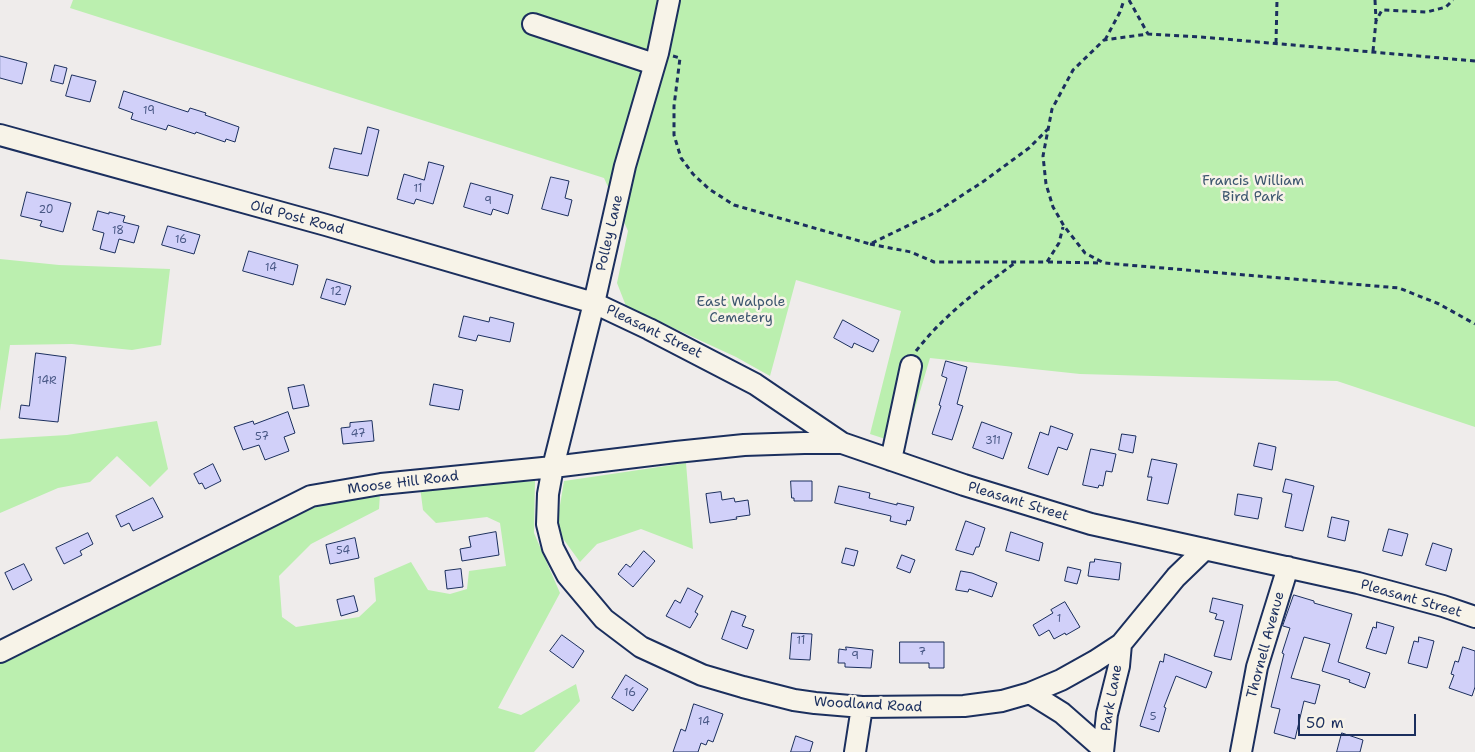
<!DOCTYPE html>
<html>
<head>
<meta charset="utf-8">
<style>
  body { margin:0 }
  #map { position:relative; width:1475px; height:752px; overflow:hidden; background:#efeceb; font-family:"Shantell Sans",sans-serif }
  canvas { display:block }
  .scale { position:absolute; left:1298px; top:714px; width:118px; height:22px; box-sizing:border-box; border:2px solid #1b2f5e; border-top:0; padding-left:6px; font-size:15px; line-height:18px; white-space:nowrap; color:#1b2f5e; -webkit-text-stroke:4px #f7f3e8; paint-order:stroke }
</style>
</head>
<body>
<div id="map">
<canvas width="1475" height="752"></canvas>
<div class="scale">50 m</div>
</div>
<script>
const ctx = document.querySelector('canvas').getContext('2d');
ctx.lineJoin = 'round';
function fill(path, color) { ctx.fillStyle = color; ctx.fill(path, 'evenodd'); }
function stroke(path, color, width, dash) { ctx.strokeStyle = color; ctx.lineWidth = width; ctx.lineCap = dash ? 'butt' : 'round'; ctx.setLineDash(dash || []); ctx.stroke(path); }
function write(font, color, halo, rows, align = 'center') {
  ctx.font = font + ' "Shantell Sans",sans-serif'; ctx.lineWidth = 5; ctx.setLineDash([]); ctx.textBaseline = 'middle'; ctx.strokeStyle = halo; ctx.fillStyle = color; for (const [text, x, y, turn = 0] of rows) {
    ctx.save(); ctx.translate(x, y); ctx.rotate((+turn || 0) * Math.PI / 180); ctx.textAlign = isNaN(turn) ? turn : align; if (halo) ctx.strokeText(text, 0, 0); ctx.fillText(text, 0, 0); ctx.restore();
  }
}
const green = new Path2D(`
  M73,0H1475V427L1337,381L1080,374L930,358L904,445L870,434L901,311L796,280L770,376L736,357L626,306L617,283L628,231L604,178L70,8Z
  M0,259L59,265L170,269L161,345L132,350L72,344L10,345L0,411Z
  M157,421L168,469L150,487L117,456L90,482L58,488L0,513V439L67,435Z
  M686,463L693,549L641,529L597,544L580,562L556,529L564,481Z
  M535,481L534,533L560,593L498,708L521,715L576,684L580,701L534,752H0V662L316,504L380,494L379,509L311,544L279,576L282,617L296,627L359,617L376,601L374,578L411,562L428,590L450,594L467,589L469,571L506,566L500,523L487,517L436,523L423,510L420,487Z`);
const building = new Path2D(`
  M0,56L27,63L22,84L0,78Z
  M55,65L67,68L63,84L51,81Z
  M72,75L96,81L90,102L66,96Z
  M124,91L188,112L190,108L206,113L205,115L239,127L235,142L226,139L225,142L196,132L195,134L168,125L166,130L131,119L133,113L119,108Z
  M368,127L379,130L368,176L329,168L334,148L361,154Z
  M429,162L444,166L433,204L416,199L414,204L397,199L404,174L424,180Z
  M551,177L569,181L565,198L572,200L568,216L542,209Z
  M471,183L513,195L508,214L493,209L491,215L464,207Z
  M27,192L71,203L63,232L40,226L42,221L21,216Z
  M98,211L109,214V212L125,216L123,222L139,226L134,243L119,239L115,253L100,249L104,233L93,230Z
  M168,226L200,235L194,254L162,245Z
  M249,251L298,265L293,285L243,271Z
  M327,279L351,286L345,305L321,298Z
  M464,316L489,322L490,317L514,323L510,342L478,335L476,341L459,337Z
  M843,320L879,340L873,352L854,343L852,348L834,338Z
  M36,353L66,357L58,422L19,418L21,405L29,406Z
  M946,361L967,367L957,404L963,406L952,440L932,434L941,406L939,405L947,378L942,376Z
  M434,384L463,390L459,410L430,405Z
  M304,385L309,406L293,409L288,388Z
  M288,412L295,433L284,437L289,451L265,460L259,445L243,450L234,427L253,421L254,424Z
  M372,421L374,441L343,444L341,428L350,427V423Z
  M982,422L1012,433L1003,459L973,448Z
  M1051,426L1073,434L1067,450L1058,447L1048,475L1028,468L1040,432L1048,435Z
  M1122,434L1136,436L1133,453L1119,450Z
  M1259,443L1276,447L1272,470L1254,466Z
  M1091,449L1116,454L1112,472L1106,471L1103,486L1099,485L1098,488L1083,485Z
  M1152,459L1177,464L1168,504L1147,500L1152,477H1148Z
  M213,464L221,481L205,489L202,483L199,484L194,474Z
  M1286,479L1314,486L1303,531L1285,527L1292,494L1283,492Z
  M791,481H812V501H794V498H792Z
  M839,486L870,493L869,498L897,505V503L914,507L910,521L907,520L906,525L890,521L891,516L835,503Z
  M721,492L722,500L734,498L735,502L748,500L750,515L736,517L737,519L710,523L706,494Z
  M1238,494L1262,498L1258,519L1235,515Z
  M153,498L163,517L133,531L129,523L121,527L116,516Z
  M1332,517L1349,521L1345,541L1328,537Z
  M966,521L985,528L979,547H976L973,555L956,550Z
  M1389,529L1408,534L1402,556L1383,551Z
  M496,532L499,555L462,561L460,549L471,547L469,537Z
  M1011,532L1043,543L1039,561L1006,551Z
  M88,533L93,544L80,551L82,555L64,564L56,548Z
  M355,538L359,558L330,564L326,545Z
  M1433,543L1452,549L1446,571L1426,565Z
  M846,548L858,551L854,566L842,563Z
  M644,551L655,561L633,587L618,574L626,564L630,567Z
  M902,555L915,560L910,573L897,568Z
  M1095,559L1121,563L1119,580L1088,576L1090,562H1094Z
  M24,564L32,580L13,590L5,573Z
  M1068,567L1081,570L1077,584L1065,581Z
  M461,569L463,587L447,589L445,571Z
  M961,571L972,573L997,583L992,597L969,589L968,592L956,590Z
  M688,588L703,596L695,612L698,614L690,628L666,616L675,600L680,603Z
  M1294,595L1314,601V603L1352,614L1338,662L1370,673L1365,688L1349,682L1350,680L1322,671L1330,644L1304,637L1291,678L1320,685L1315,704L1304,701L1295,739L1274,733L1280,709L1271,707L1284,654L1282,653L1290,628L1283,626Z
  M354,596L358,611L341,616L337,600Z
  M1213,598L1243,605L1231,660L1214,656L1224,621L1215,619L1217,614L1210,612Z
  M1065,602L1080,627L1066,635L1065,633L1054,639L1049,630L1039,636L1033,625L1053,613L1051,610Z
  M732,611L746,616L742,626L754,630L747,649L722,639Z
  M1377,622L1394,627L1386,654L1366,648L1373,627L1376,628Z
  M792,633L812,634L810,660L790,659Z
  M562,635L584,651L573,668L550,651Z
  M1419,637L1434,641L1427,668L1408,663L1414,641L1418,642Z
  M900,642H944V668H929V663H900Z
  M846,647L873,650L871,668L845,667V663H838L839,649L846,650Z
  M1463,647L1475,651V687L1472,696L1449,688L1454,675L1451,674L1455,661L1458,662Z
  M1165,654L1212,672L1206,688L1176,676L1164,707L1166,708L1159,732L1140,726L1160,661L1163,662Z
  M626,675L648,689L633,711L612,698Z
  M694,704L723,714L713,742L708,740L706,745L701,743L698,752H673L681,729L685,731Z
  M1342,733L1363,740L1360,752H1337Z
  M796,736L813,742L810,752H791Z`);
const path = new Path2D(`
  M1129,0L1148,34
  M1375,0L1376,20
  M1105,40L1120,12L1124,0
  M1276,43L1277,0
  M1373,51L1376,21L1382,10L1427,12L1446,7L1453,0
  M673,56L680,58L674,106V135L681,158L693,174L709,189L734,205L870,244L938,211L984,181L1029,148L1048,129
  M1475,61L1201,37L1148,34L1104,40L1073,70L1052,109L1043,156L1046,184L1053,207L1064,226L1085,253L1104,263L1399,288L1439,304L1475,324
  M870,244L911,252L934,262H1047L1059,243L1063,227
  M1048,262L1101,263
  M916,351C943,316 979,289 1015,263`);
const minor = new Path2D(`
  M669,0L658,53L625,166L594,303L553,467L548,494L547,524L553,548L567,575L604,619L641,647L702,675L743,687L794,700L815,703L862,707L964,706L1002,701L1030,693L1061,680L1095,661L1121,644L1176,577L1205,549
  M533,24L654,64
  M0,135L326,225L594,303L649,329L755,384L842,443L964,485L1091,524L1358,583L1443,606L1475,617
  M891,460L911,366
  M0,652L311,496L381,484L553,467L676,452L744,445L804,443H842
  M1030,693L1062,713L1103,749
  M855,752L862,707
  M1103,752L1107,714L1119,666L1121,644
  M1241,752L1257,667L1288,567`);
const numberNames = [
  ["19",149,111],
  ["11",418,189],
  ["9",488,201],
  ["20",46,210],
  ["18",118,231],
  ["16",181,240],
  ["14",271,268],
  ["12",336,292],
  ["14R",47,381],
  ["47",358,434],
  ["57",262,437],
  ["311",993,441],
  ["54",343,551],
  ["1",1059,619],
  ["11",801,641],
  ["7",922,652],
  ["9",855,656],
  ["16",630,693],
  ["5",1153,717],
  ["14",704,722]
];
const parkNames = [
  ["Francis William",1253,181],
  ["Bird Park",1253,197],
  ["East Walpole",741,302],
  ["Cemetery",741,318]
];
const streetNames = [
  ["Old Post Road",297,218,15],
  ["Polley Lane",610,233,-77],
  ["Pleasant Street",654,332,26],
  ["Moose Hill Road",403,483,-7],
  ["Pleasant Street",1018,502,17],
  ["Pleasant Street",1411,599,16],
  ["Thornell Avenue",1266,645,-75],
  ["Park Lane",1112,698,-80],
  ["Woodland Road",868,705,3]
];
fill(green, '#bbefaf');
fill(building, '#d1d0f9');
stroke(building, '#1b2f5e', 1);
stroke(minor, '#1b2f5e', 24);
stroke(path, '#1b2f5e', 3, [5, 4]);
stroke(minor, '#f7f3e8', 20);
write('11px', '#485785', null, numberNames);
write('14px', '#3b556e', '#f7f3e8', parkNames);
write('14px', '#1b2f5e', '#f7f3e8', streetNames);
</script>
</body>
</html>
